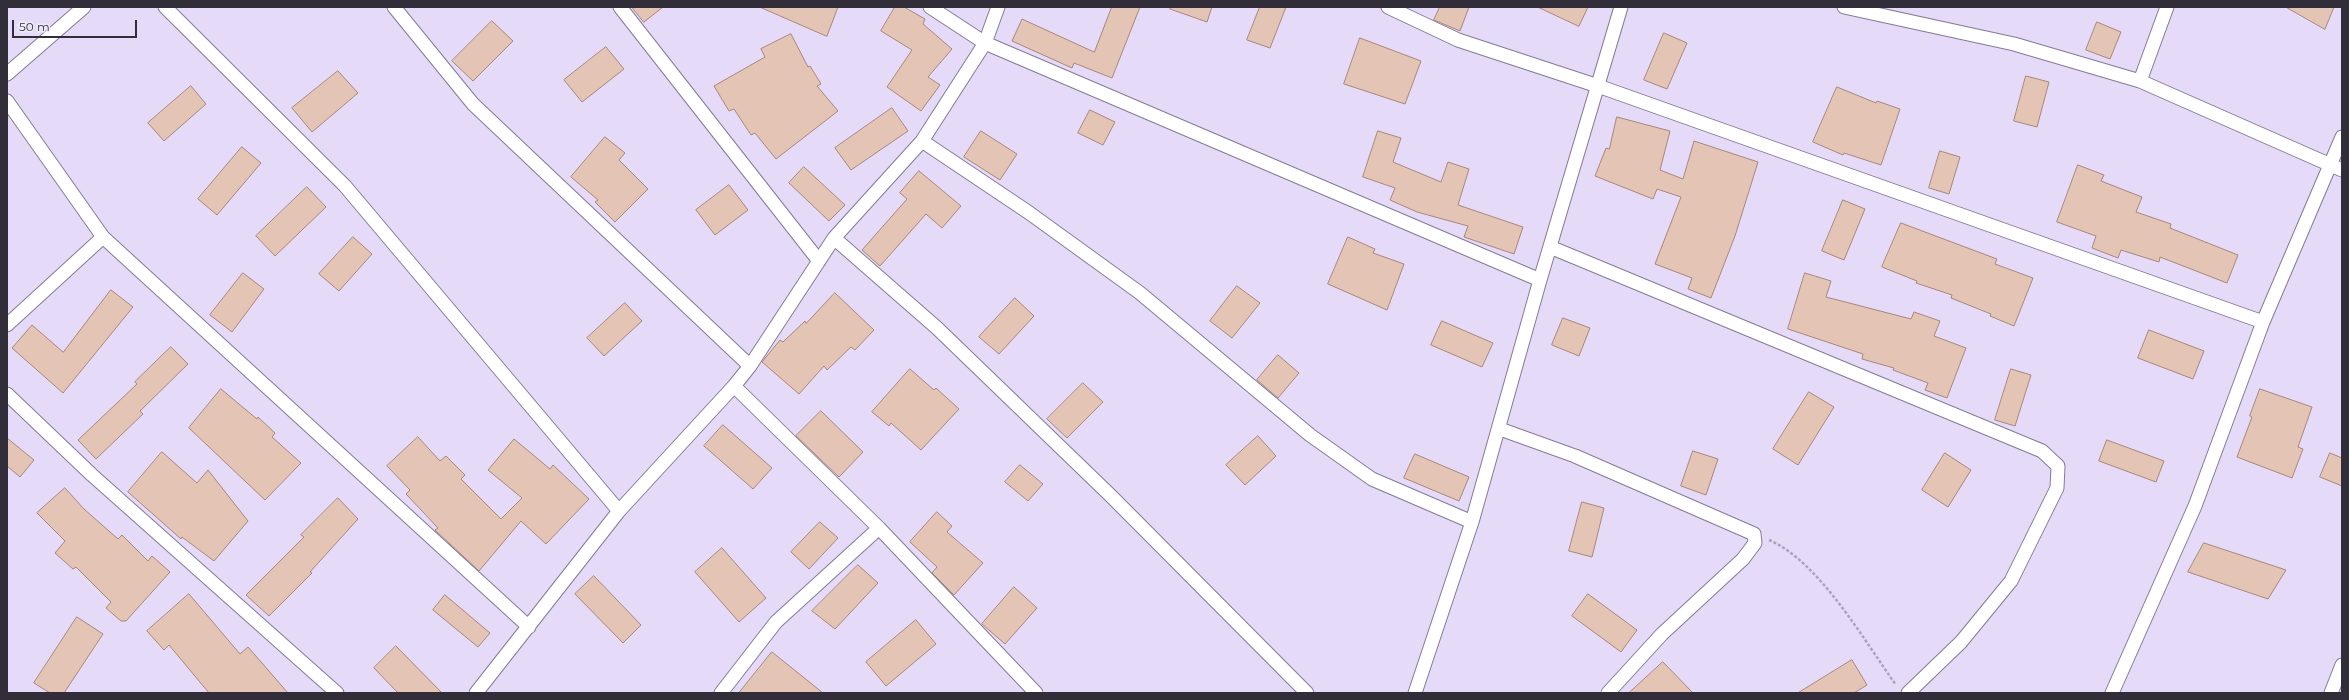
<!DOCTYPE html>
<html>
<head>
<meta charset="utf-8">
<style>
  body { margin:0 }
  #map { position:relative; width:2349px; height:700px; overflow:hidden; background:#e5daf8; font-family:Montserrat,sans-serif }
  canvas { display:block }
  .frame { position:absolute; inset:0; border:8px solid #322e39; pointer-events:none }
  .scale { position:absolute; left:12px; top:20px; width:125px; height:18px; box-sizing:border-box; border:2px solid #322e39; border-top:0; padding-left:5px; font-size:12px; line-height:14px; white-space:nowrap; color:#322e39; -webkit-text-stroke:3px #f0e9fc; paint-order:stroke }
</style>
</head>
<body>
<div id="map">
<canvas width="2349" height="700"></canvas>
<div class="frame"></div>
<div class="scale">50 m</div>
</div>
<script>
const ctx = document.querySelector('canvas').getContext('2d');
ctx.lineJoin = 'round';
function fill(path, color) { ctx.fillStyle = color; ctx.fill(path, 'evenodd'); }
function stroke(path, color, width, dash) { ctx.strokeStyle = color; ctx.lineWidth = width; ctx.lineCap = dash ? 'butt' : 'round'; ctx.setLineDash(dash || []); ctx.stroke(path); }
const building = new Path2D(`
  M632,7H663L644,22Z
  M760,7H838L827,36Z
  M895,7H904L925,19L923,24L952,49L928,77L940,85L921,111L887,87L912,50L881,31Z
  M1112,7H1140L1112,78L1074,63L1072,68L1012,41L1022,19L1094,52Z
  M1171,7H1212L1207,22L1170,9Z
  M1260,7H1286L1270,48L1247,40Z
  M1440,7H1469L1460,31L1434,20Z
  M1538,7H1588L1579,26Z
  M2286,7H2334L2325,29Z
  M492,21L513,41L473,81L452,61Z
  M2097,22L2121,32L2110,59L2086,50Z
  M1664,33L1687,43L1667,89L1644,80Z
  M791,34L808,67L810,66L821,84L817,86L838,111L776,159L755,133L751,135L734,109L729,111L714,86L765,57L761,49Z
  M1360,38L1421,61L1405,104L1344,84Z
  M606,47L624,69L582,102L564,80Z
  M338,71L358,93L312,132L292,108Z
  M2026,76L2049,82L2037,127L2014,121Z
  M191,86L206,104L164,141L148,123Z
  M1837,87L1876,103L1877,101L1900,109L1881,165L1844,153L1843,155L1813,142Z
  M892,108L908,131L851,170L835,148Z
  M1090,110L1115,122L1103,145L1078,133Z
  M1617,117L1670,131L1660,170L1683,179L1694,141L1758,162L1735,236L1711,298L1688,289L1692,278L1655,264L1681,197L1657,189L1653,199L1595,176L1606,148L1609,149Z
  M981,131L1017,154L1000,180L964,157Z
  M1378,131L1401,138L1393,162L1441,182L1448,162L1469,169L1458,205L1523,227L1514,254L1464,237L1468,226L1417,212L1390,200L1395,188L1363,177Z
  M605,137L625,153L619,160L648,189L615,222L595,202L598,200L571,177Z
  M242,147L261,163L217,215L198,199Z
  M1940,151L1960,157L1949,194L1929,188Z
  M2078,165L2104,175L2101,181L2142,197L2136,212L2171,224L2170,228L2238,255L2227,283L2160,257L2159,262L2121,250L2118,258L2092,248L2096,236L2057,222Z
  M804,167L845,205L829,221L789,183Z
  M919,171L961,206L942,228L926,214L880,266L862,250L907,199L900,193Z
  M729,185L748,210L715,235L696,210Z
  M307,187L326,207L275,256L256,236Z
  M1843,200L1865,209L1844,260L1822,251Z
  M1901,223L1997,259L1995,264L2033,278L2014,326L1990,316L1991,314L1951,298L1952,295L1916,283L1917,281L1882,267Z
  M353,237L372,254L339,291L319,274Z
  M1348,237L1375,249L1373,253L1404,264L1387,310L1328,284Z
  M243,273L264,289L232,332L210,315Z
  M1805,273L1831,281L1826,297L1911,319L1914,312L1940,321L1934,336L1966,348L1947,398L1925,390L1928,383L1893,370L1894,368L1862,359L1863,354L1788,329Z
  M1237,286L1260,303L1232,338L1210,321Z
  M111,290L133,307L63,393L12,348L32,325L63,352Z
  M835,293L874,330L855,350L851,347L827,370L824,366L799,394L762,362L780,340L783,342L805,321L806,323Z
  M1015,298L1034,316L999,354L979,337Z
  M625,303L642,321L604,356L587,338Z
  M1563,318L1590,328L1579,356L1552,345Z
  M1442,321L1493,343L1482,367L1431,345Z
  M2149,330L2204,351L2193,379L2138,358Z
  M171,347L188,364L140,411L143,414L96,459L78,440L137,384L135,382Z
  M1278,355L1299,373L1278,398L1257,380Z
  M910,369L934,390L936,388L959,409L921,450L891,423L889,426L872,412Z
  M2011,369L2031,375L2015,426L1995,420Z
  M1083,383L1103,402L1067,438L1047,419Z
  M221,389L257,419L258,417L275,433L272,437L301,463L265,500L189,428Z
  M2260,389L2312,407L2298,447L2303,449L2292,478L2237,457L2252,417L2250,416Z
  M1809,392L1834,407L1798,465L1773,449Z
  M821,411L863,452L839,477L796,436Z
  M723,425L772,468L753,489L704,446Z
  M1258,436L1276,456L1245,485L1226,465Z
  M418,437L440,461L446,456L465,475L461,479L501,519L522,498L488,470L514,439L550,469L553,465L589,499L546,544L521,521L479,571L435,530L438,528L406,494L410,490L387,466Z
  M7,438L34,460L20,477L7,466Z
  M2107,440L2164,461L2156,482L2099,461Z
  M1693,451L1718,459L1706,495L1681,486Z
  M162,452L197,483L208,470L248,521L214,561L182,537L181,539L128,492Z
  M1945,453L1971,470L1948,507L1922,490Z
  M2330,453L2342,458V486L2320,477Z
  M1415,454L1469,477L1459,501L1404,478Z
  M1020,465L1043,484L1028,501L1005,482Z
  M65,488L84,509L118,539L122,535L148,561L152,556L170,572L126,621H121L106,608L111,602L76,567L73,569L55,553L65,541L37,513Z
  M338,498L358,519L310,572L312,573L269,616L246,595L304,537L301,535Z
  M1582,502L1604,508L1592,557L1569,551Z
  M937,512L952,526L947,532L983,563L954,595L932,573L937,567L910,542Z
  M820,522L838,538L809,569L791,552Z
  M2204,543L2286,570L2268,599L2188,572Z
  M722,548L766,598L739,622L695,572Z
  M858,565L878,583L835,629L812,611Z
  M594,576L641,625L623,643L575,594Z
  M1014,587L1037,608L1005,644L982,624Z
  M189,594L240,654L248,647L288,693H209L169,645L164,650L147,631Z
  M1588,594L1637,630L1621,652L1572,616Z
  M445,595L490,633L478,647L433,610Z
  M77,617L103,634L64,693H50L34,683Z
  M916,620L936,644L886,686L866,662Z
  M396,646L442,693H398L374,668Z
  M772,652L823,693H739Z
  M1852,660L1867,685L1854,693H1798Z
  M1663,662L1693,693H1629Z`);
const path = new Path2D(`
  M1769,540C1819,561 1865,642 1896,685`);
const street = new Path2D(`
  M165,7L345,186L619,511
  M394,7L473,104L750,366
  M620,7L819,261
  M930,7L985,43L1540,280
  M1388,7L1458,40L1598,86L2263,322
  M1844,7L2014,44L2140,81L2342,170
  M7,74L84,7
  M2140,81L2167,7
  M7,101L103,237L529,627
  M922,141L1028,212L1140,293L1310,435L1372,479L1472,522
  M834,238L937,328L1111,496L1307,693
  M1550,247L2042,451L2058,466L2057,488L2011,581L1961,642L1908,693
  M7,325L103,237
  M734,386L879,528L1036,693
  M7,394L92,475L337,693
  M1500,429L1575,456L1754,534L1755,543L1743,559L1662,634L1608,693
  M476,693L619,511L734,386L750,366L834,238L922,141L985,43L998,7
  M721,693L776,622L879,528
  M1415,693L1472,522L1540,280L1621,7
  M2112,693L2195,506L2263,322L2342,137
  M2331,693L2342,665`);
fill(building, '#e4c4b5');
stroke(building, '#a6877a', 1);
stroke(street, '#857b96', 15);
stroke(path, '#aca3bb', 2.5, [3, 2]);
stroke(street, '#fff', 13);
</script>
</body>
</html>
